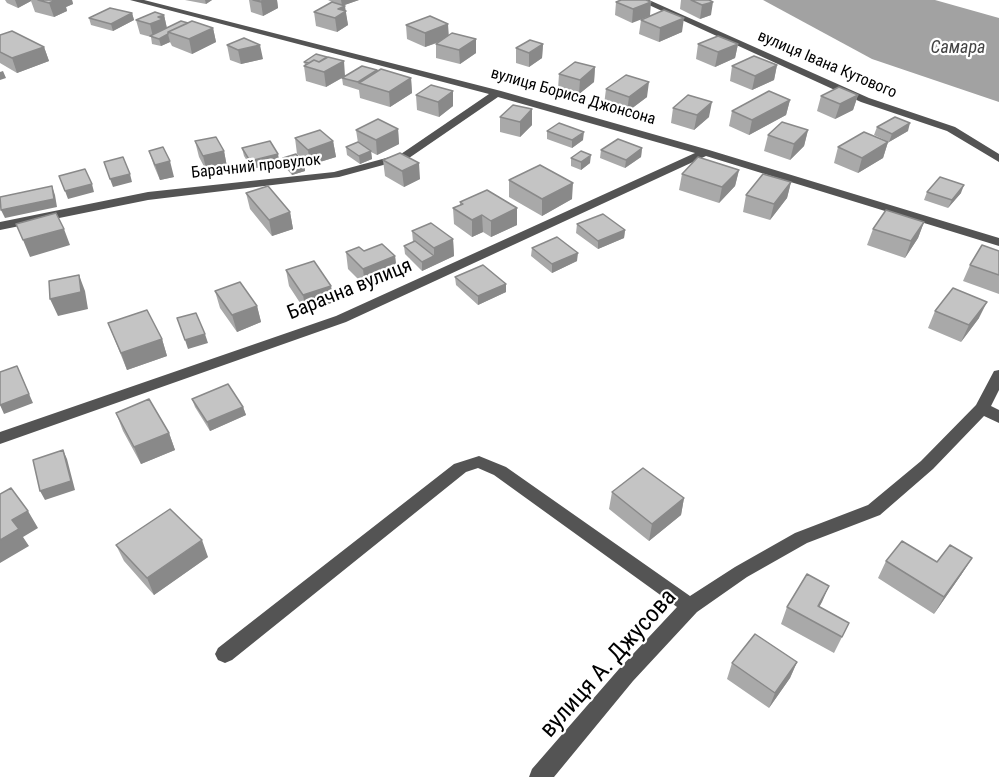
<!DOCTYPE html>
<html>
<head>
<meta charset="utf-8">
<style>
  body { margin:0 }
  canvas { display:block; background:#fff }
</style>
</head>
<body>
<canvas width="999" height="777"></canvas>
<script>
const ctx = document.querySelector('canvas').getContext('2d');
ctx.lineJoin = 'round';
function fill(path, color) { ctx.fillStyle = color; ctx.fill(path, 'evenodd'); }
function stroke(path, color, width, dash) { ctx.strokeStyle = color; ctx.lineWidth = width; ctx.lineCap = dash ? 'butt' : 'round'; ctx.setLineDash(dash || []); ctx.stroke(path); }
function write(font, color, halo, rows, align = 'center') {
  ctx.font = font + ' "Roboto Condensed",sans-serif'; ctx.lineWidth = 4.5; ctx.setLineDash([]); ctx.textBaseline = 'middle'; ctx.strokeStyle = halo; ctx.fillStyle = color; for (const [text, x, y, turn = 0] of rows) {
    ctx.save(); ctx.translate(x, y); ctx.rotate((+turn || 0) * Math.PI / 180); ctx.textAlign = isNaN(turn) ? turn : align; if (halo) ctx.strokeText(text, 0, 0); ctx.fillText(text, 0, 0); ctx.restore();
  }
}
const water = new Path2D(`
  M763,0H935L999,18V102L872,59Z`);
const minor = new Path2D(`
  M130,0H144L501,91L709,150L999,238V246L706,156L346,322L0,444V432L336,316L695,153L498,97L409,158L339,177L148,200L0,230V222L148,192L334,172L401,154L489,94Z
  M638,0H649L869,98L955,127L999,154V162L947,131L861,102Z
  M999,370V390L991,406L999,410V423L984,416L933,469L880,515L807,543L747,577L697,612L633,681L554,777H529L532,769L619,669L677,607L494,475L478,468L466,472L232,660L225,663L218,660L215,654L218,648L454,464L479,456L506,467L690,596L735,567L795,533L868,505L921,461L976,405L994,371Z`);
const wall = new Path2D(`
  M5,0H72L73,4L66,7L67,11L54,17L35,12L31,1L18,8L7,3Z
  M185,0H212L206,4Z
  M249,0H277L278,8L263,16L251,12Z
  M328,0H359L344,5L348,25L337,32L316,26L314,12L336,4Z
  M646,0L632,23L615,15L616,2Z
  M681,0H709L711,15L700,19L680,9Z
  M132,13L134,20L113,31L91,25L89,18Z
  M164,15L167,28H213L216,42L192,54L172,46L170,42L161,46L152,44L151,37L140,34L136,20Z
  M641,20L682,32L659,42L639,34Z
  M406,25L449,35L476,53L460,64L436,58V44L437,43L425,47L407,39Z
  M0,35L44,47L49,61L17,73L0,63Z
  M543,44L542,58L529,67L516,63V48Z
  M698,44H738L735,58L715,67L696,59Z
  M227,45L263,59L241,64L230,60Z
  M304,62L345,76L377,71L411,78L412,93L390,107L360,98L359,90L343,85L342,78L326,87L306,81L304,66L305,65Z
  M777,65L774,80L752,90L730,81L732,66Z
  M595,67L594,82L579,94L558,89L559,74Z
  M606,89L647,97L627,112L604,105Z
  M453,91V106L439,117L417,110L416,95Z
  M858,95L853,110L835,119L817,111L821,96Z
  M790,100L786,115L749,135L729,126L732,111Z
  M673,108L709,117L694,130L671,123Z
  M532,109V125L520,137L500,132V117Z
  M877,127L908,131L889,142L874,135Z
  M398,129L399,144L377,155L371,152L372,159L360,164L347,155L346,147L358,143L356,130Z
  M808,130L804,146L790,160L764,151L768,135Z
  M547,131L583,140L572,148L547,139Z
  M295,138L333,141L336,157L310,165L297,154Z
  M195,141L224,151L227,167L207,172L199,157Z
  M888,142L883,158L858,173L834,163L838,147Z
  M242,148L278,154L279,162L252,169L244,156Z
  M642,148L641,157L625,168L600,158L601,150Z
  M149,151L174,177L160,180L154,166Z
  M283,158L304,163L305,171L292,175L284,166Z
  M571,158L590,163L581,170L571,166Z
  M383,160L420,179L404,187L385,176Z
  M739,170L735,186L719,203L679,190L682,174Z
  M509,180L572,199L542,216L509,197Z
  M791,182L787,198L770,220L743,212L746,195Z
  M927,192L961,193L948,208L924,200Z
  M246,193L290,212L293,229L272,236L250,209Z
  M460,202L517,208V225L491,237L483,232L472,237L454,224L453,208L460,205Z
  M924,222L918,238L905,258L867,245L873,229Z
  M577,224L625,230L624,238L598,249L576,233Z
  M412,231L453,239L454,256L422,271L405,254L404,246L413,242Z
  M532,248L577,261L552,273L531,256Z
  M364,251L395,256L397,273L365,286L348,269L346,252Z
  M999,251V294L963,281L970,265Z
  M286,270L334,302L306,312L289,286Z
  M455,277L506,284V292L478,305L456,285Z
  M215,291L257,306L261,322L237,332L220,308Z
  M935,311L979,318L961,342L928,328Z
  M108,323L162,339L167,356L127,370Z
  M192,399L243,407L246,415L210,431L195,407Z
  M116,413L169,433L175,450L141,464L123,431Z
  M612,492L684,498L681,515L649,541L609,509Z
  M116,545L208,557L154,595L124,561Z
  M972,558L961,575L934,614L878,578L886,561L937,562Z
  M829,586L819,607L849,623L834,653L781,624L787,607Z
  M797,662L790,678L769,708L727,679L732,663Z`);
const shadedWall = new Path2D(`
  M15,0H31V1L18,8Z
  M56,0H72L73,4L66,7L67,11L54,17L49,3Z
  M205,0H212L206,4Z
  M265,0H277L278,8L263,16L261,2Z
  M341,0H359L342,6Z
  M651,2L650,16L632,23L633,9Z
  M713,2L711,15L700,19L702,5Z
  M345,6L348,25L337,32L335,18L338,9Z
  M132,13L134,20L113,31L111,24Z
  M164,15L167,29L153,37L150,24L158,17Z
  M684,18L682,32L659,42L660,28Z
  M448,24L449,38L425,47V33Z
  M213,28L216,42L192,54L189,39Z
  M168,34L170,42L161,46L159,39Z
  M476,39V53L460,64L459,50Z
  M543,44L542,58L529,67V53Z
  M738,44L735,58L715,67L718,52Z
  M260,45L263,59L241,64L238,50Z
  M44,47L49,61L17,73L12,58Z
  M344,61L345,76L326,87L324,72Z
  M777,65L774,80L752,90L755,76Z
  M595,67L594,82L579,94L580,80Z
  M3,71L6,78L0,80V72Z
  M411,78L412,93L390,107L389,92Z
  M649,82L647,97L627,112L629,97Z
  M453,91V106L439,117L438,102Z
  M858,95L853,110L835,119L840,104Z
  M790,100L786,115L749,135L752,120Z
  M712,102L709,117L694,130L697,115Z
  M532,109V125L520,137V122Z
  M910,123L908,131L889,142L892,134Z
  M398,129L399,144L377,155L376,140Z
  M808,130L804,146L790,160L794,144Z
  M584,132L583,140L572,148V140Z
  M333,141L336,157L310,165L308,150Z
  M888,142L883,158L858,173L862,158Z
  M642,148L641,157L625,168L626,160Z
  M224,151L227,167L207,172L203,156Z
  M371,151L372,159L360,164L359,156Z
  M278,154L279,162L252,169L250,161Z
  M591,155L590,163L581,170V162Z
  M170,161L174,177L160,180L155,165Z
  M304,163L305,171L292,175L290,167Z
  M419,163L420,179L404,187L402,171Z
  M739,170L735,186L719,203L722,187Z
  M130,174L132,182L113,187L110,179Z
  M791,182L787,198L770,220L774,204Z
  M573,183L572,199L542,216V199Z
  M92,184L94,192L68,199L65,191Z
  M964,185L961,193L948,208L952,200Z
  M52,186L55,195L57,207L5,218L1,210Z
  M517,208V225L491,237V221Z
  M290,212L293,229L272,236L269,220Z
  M482,215L483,232L472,237V220Z
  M924,222L918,238L905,258L911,241Z
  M64,229L70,245L30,257L23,240Z
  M625,230L624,238L598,249V241Z
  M453,239L454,256L422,271V262L434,256V248Z
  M578,253L577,261L552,273V264Z
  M395,256L397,273L365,286L363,269Z
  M79,275L85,291L88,309L58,316L50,299Z
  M506,284V292L478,305V296Z
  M331,286L334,302L306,312L303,295Z
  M987,302L979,318L961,342L969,325Z
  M257,306L261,322L237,332L232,315Z
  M205,334L208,343L188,349L185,340Z
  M162,339L167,356L127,370L121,353Z
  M17,366L33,403L4,414L0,405Z
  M243,407L246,415L210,431L207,422Z
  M169,433L175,450L141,464L134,447Z
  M63,450L67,459L75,490L45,500L40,491Z
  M684,498L681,515L649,541L652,524Z
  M28,511L38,528L23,537L29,546L0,563V540L12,520Z
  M202,540L208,557L154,595L147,578Z
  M972,558L961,575L934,614L944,597Z
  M829,586L822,602L811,622L818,606Z
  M797,662L790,678L769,708L775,693Z`);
const building = new Path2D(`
  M38,0H56L49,3Z
  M253,0H265L261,2Z
  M621,0H646L651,2L633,9L616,2Z
  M691,0H709L713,2L702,5Z
  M332,2L345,6L338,9L346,11L335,18L314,12Z
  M110,8L132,13L111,24L89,18Z
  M664,10L684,18L660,28L641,20Z
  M155,12L164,15L158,17L163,19L150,24L136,20Z
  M430,16L448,24L425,33L406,25Z
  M181,21L188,23L168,32V34L159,39L150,36Z
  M192,21L213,28L189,39L168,32Z
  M12,31L44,47L12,58L0,52V35Z
  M452,33L476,39L459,50L436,44Z
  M718,36L738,44L718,52L698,44Z
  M244,38L260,45L238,50L227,45Z
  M530,40L543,44L529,53L516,48Z
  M316,54L327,57L319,62L314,60L309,63L304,62Z
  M754,56L777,65L755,76L732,66Z
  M328,57L344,61L324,72L304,66L314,60L319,62Z
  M575,62L595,67L580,80L559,74Z
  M362,66L377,70L358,82L342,78Z
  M381,69L411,78L389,92L359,83Z
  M626,75L649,82L629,97L606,89Z
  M431,85L453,91L438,102L416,95Z
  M839,87L858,95L840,104L821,96Z
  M769,91L790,100L752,120L732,111Z
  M688,95L712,102L697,115L673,108Z
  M513,105L532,109L520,122L500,117Z
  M895,117L910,123L892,134L877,127Z
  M378,119L398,129L376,140L356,130Z
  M782,122L808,130L794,144L768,135Z
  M559,123L584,132L572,140L547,131Z
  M320,130L333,141L308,150L295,138Z
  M864,132L888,142L862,158L838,147Z
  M216,137L224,151L203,156L195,141Z
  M618,139L642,148L626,160L601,150Z
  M270,141L278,154L250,161L242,148Z
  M358,142L371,151L359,156L346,147Z
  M163,147L170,161L155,165L149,151Z
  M581,151L591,155L581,162L571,158Z
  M400,153L419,163L402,171L383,160Z
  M296,154L304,163L290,167L283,158Z
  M123,157L130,174L110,179L104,162Z
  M698,157L739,170L722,187L682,174Z
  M540,165L573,183L542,199L509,180Z
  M85,169L92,184L65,191L59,176Z
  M763,174L791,182L774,204L746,195Z
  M940,177L964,185L952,200L927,192Z
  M52,186L54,199L1,210L0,197Z
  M268,186L290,212L269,220L246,193Z
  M487,190L517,208L491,221L482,215L472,220L453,208L463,204L460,202Z
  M886,210L924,222L911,241L873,229Z
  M56,213L64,229L23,240L16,224Z
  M603,214L625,230L598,241L577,224Z
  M431,223L453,239L434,248L412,231Z
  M557,237L578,253L552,264L532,248Z
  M415,241L434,256L422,262L404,246Z
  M382,244L395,256L363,269L346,252L359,247L364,251Z
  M982,245L999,251V275L970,265Z
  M314,261L331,286L303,295L286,270Z
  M483,265L506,284L478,296L455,277Z
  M79,275L81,292L50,299L49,281Z
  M240,282L257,306L232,315L215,291Z
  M953,288L987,302L969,325L935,311Z
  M147,310L162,339L121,353L108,323Z
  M196,313L205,334L185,340L177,318Z
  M17,366L29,394L0,405V372Z
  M228,384L243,407L207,422L192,399Z
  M149,399L169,433L134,447L116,413Z
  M63,450L71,481L40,491L33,460Z
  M643,468L684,498L652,524L612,492Z
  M11,488L28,511L12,520L19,529L0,540V494Z
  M170,509L202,540L147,578L116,545Z
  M902,541L937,562L950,545L972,558L944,597L886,561Z
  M807,574L829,586L818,606L849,623L842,637L787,607Z
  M755,634L797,662L775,693L732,663Z`);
const farStreetnames = [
  ["вулиця Івана Кутового",827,65,23],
  ["вулиця Бориса Джонсона",573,97,16],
  ["Барачний провулок",256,167,-6]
];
const farWaternames = [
  ["Самара",958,48]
];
const streetNames = [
  ["Барачна вулиця",350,290,-22]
];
const nearStreetnames = [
  ["вулиця А. Джусова",609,664,-48]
];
fill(water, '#a2a2a2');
fill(minor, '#545454');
fill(wall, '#a9a9a9');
fill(shadedWall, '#898989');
fill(building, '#c4c4c4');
stroke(building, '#898989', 1.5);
write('16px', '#000', '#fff', farStreetnames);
write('italic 18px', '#434343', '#fff', farWaternames);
write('20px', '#000', '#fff', streetNames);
write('24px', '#000', '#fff', nearStreetnames);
</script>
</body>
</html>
